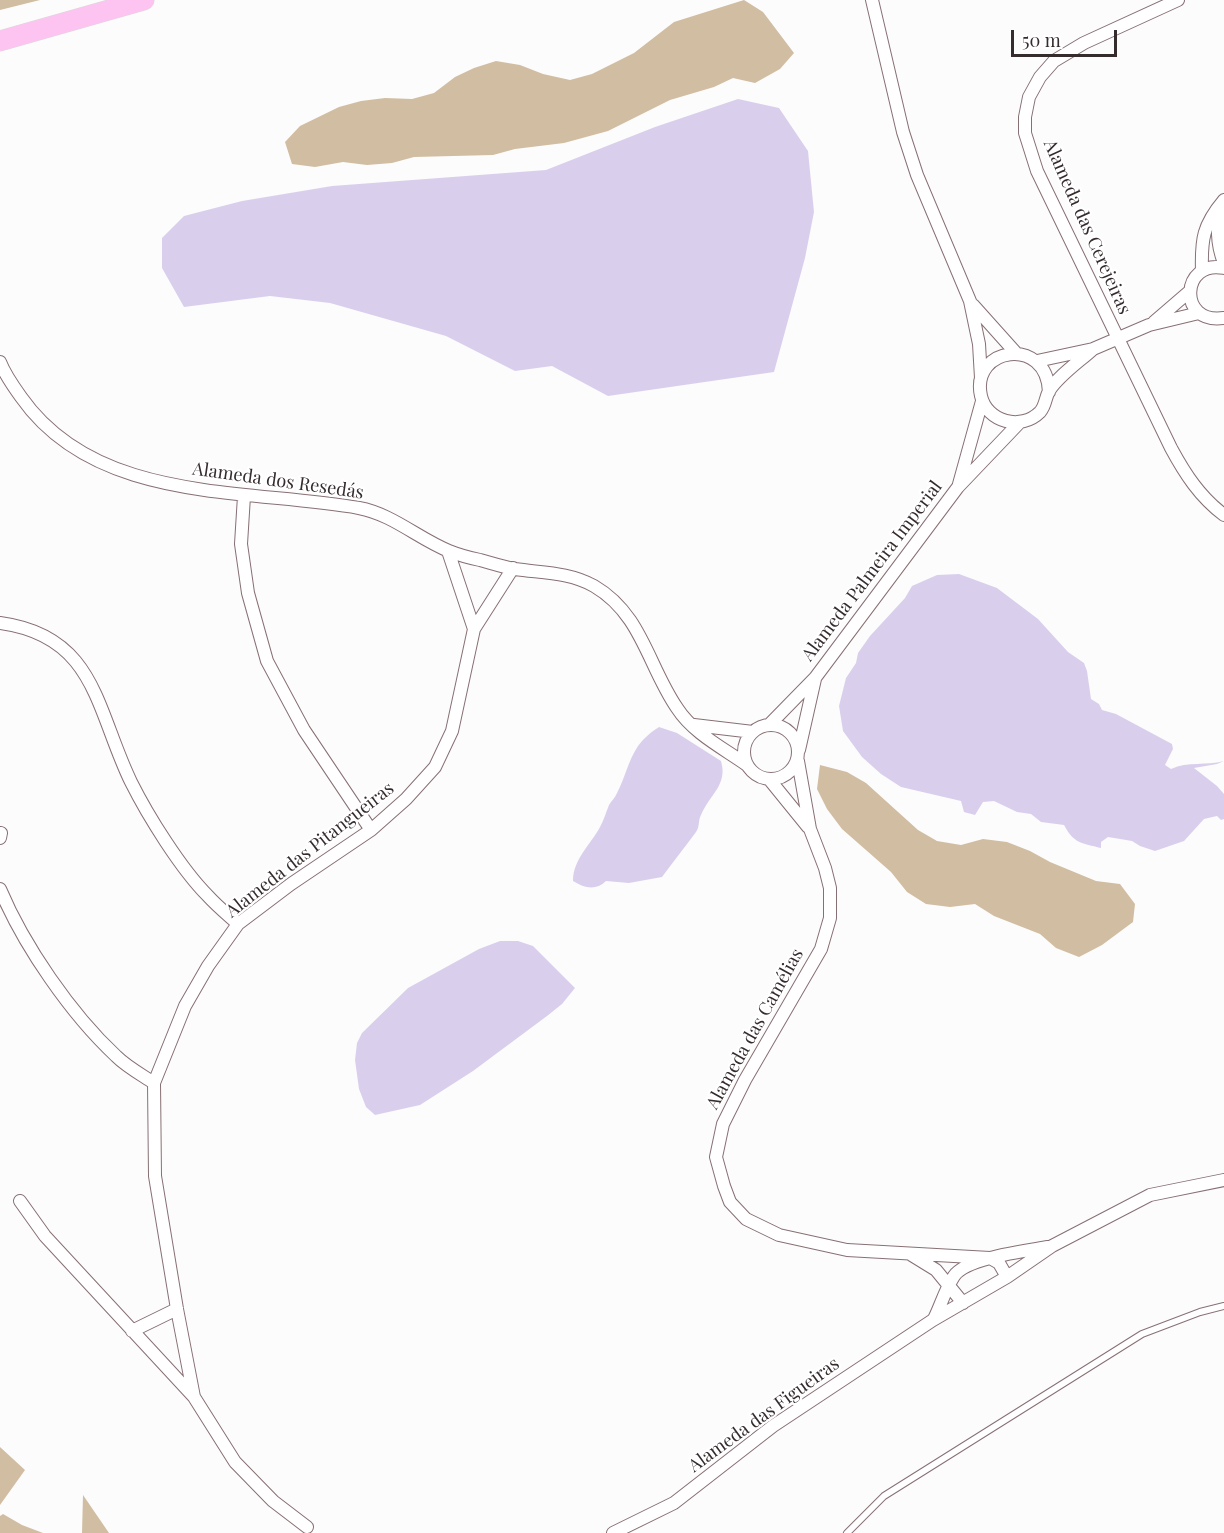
<!DOCTYPE html>
<html>
<head>
<meta charset="utf-8">
<style>
  body { margin:0 }
  #map { position:relative; width:1224px; height:1533px; overflow:hidden; background:#fcfcfc; font-family:"Playfair Display",serif }
  canvas { display:block }
  .scale { position:absolute; left:1011px; top:30px; width:106px; height:27px; box-sizing:border-box; border:3px solid #352c2d; border-top:0; padding-left:8px; font-size:18px; line-height:21px; white-space:nowrap; color:#352c2d; -webkit-text-stroke:4px #fff; paint-order:stroke }
</style>
</head>
<body>
<div id="map">
<canvas width="1224" height="1533"></canvas>
<div class="scale">50 m</div>
</div>
<script>
const ctx = document.querySelector('canvas').getContext('2d');
ctx.lineJoin = 'round';
function fill(path, color) { ctx.fillStyle = color; ctx.fill(path, 'evenodd'); }
function stroke(path, color, width, dash) { ctx.strokeStyle = color; ctx.lineWidth = width; ctx.lineCap = dash ? 'butt' : 'round'; ctx.setLineDash(dash || []); ctx.stroke(path); }
function write(font, color, halo, rows, align = 'center') {
  ctx.font = font + ' "Playfair Display",serif'; ctx.lineWidth = 4.5; ctx.setLineDash([]); ctx.textBaseline = 'middle'; ctx.strokeStyle = halo; ctx.fillStyle = color; for (const [text, x, y, turn = 0] of rows) {
    ctx.save(); ctx.translate(x, y); ctx.rotate((+turn || 0) * Math.PI / 180); ctx.textAlign = isNaN(turn) ? turn : align; if (halo) ctx.strokeText(text, 0, 0); ctx.fillText(text, 0, 0); ctx.restore();
  }
}
const forest = new Path2D(`
  M0,0H40L0,10Z
  M744,0L763,12L794,53L780,69L755,83L733,78L714,87L670,100L608,131L564,143L515,149L493,155L414,157L392,163L367,165L343,162L315,167L292,164L285,142L300,126L339,107L361,101L385,98L412,99L434,93L455,77L474,68L496,61L520,65L543,74L570,80L592,74L634,53L674,22Z
  M820,765L847,772L866,783L918,830L937,841L961,845L983,839L1007,842L1030,851L1050,862L1096,881L1120,884L1135,904L1133,922L1102,945L1079,957L1056,948L1040,934L994,916L975,904L950,907L926,904L907,892L891,872L842,829L827,809L817,789Z
  M0,1447L25,1470L0,1505Z
  M83,1495L109,1533H82Z
  M3,1514L22,1525L43,1533H0V1516Z`);
const water = new Path2D(`
  M738,99L779,108L808,151L814,212L805,258L774,372L608,396L552,366L515,371L446,336L330,303L270,296L184,307L162,268V238L184,216L242,201L332,186L546,170L655,127Z
  M959,574L997,588L1038,619L1068,652L1084,663L1087,671L1091,699L1099,704L1102,710L1116,714L1172,744L1173,749L1165,765L1171,769C1188,761 1206,766 1224,761L1217,764L1194,768L1217,786L1224,794V819L1221,820L1217,816L1204,819L1184,841L1155,851L1140,846L1132,841L1108,837L1101,842V848C1082,843 1074,844 1064,825L1041,822L1031,814L1017,812L994,801L983,802L975,815L964,812L961,801L901,787L881,774L862,757L843,731L839,706L846,678L856,663L858,653L870,636L905,598L912,586L937,575Z
  M659,727L677,733L721,761C728,785 710,794 701,815C698,820 700,827 696,832C685,847 673,862 662,877L629,883L606,881C596,891 584,888 573,881C573,859 591,844 600,827C604,820 606,812 609,805C611,801 615,798 617,793C625,778 628,761 638,746C643,739 651,732 659,727Z
  M500,941H518L533,946L575,988L562,1004L547,1016L473,1071L420,1105L375,1115L366,1107L359,1089L355,1060L357,1043L362,1033L408,988L479,949Z`);
const lane = new Path2D(`
  M847,1533L884,1496L1142,1334L1200,1312L1224,1306`);
const street = new Path2D(`
  M872,0L903,132L917,175L970,301L979,344L981,378
  M1178,0L1084,43L1054,61L1040,77L1029,97L1025,117V133L1037,171L1171,448C1185,474 1200,497 1224,515
  M1221,205C1217,227 1216,242 1224,263
  M1224,268C1181,259 1177,325 1224,318
  M1202,271C1201,239 1203,225 1224,200
  M973,305L1016,353
  M1154,322L1190,291
  M1037,361L1093,349L1149,325L1199,313
  M0,362C5,375 13,386 21,397C96,504 245,488 359,508C392,514 419,539 449,551C459,555 470,558 480,560C491,563 503,567 515,569C542,573 569,572 594,586C642,614 648,666 677,708C693,733 723,748 747,765
  M1049,392C1047,335 970,347 981,396C987,422 1021,431 1040,412C1046,405 1045,398 1049,391C1058,376 1080,361 1093,349
  M959,484L982,401
  M244,496L241,544L248,593L267,661L304,730L371,830
  M448,551L474,629
  M0,623C96,636 96,710 131,782C148,816 181,869 208,896C217,906 228,915 238,924
  M744 752a27 27 0 1 1 54 0a27 27 0 1 1-54 0Z
  M694,725L753,732
  M769,725L815,678L958,487L1020,422
  M799,750L815,679
  M798,761L810,829L825,868L830,888V918L821,949L745,1080L723,1124L716,1157L724,1186L730,1202L746,1219L779,1235L847,1250L990,1258L999,1263L1007,1277
  M769,779L808,827
  M0,838L1,833
  M0,889C24,946 71,1014 116,1056C127,1067 142,1075 154,1083
  M20,1201L45,1236L194,1397L235,1462L273,1501L307,1527
  M910,1254L936,1270L963,1303
  M934,1319C941,1305 945,1290 954,1276C966,1258 1026,1251 1048,1247
  M132,1331L177,1309
  M194,1397L177,1309L155,1176L154,1083L185,1006L208,966L238,924L291,884L371,830L406,799L435,767L452,731L474,629L513,568
  M613,1533L674,1503L773,1426L933,1320L1007,1277L1052,1246L1150,1195L1224,1180`);
const primary = new Path2D(`
  M0,41L144,0`);
const streetNames = [
  ["Alameda das Cerejeiras",1087,227,66],
  ["Alameda dos Resedás",278,481,8],
  ["Alameda Palmeira Imperial",872,571,-53],
  ["Alameda das Pitangueiras",310,850,-38],
  ["Alameda das Camélias",755,1029,-61],
  ["Alameda das Figueiras",764,1415,-36]
];
fill(forest, '#d1bda2');
fill(water, '#d9cfed');
stroke(lane, '#877074', 8);
stroke(street, '#877074', 14);
stroke(primary, '#dbd9d9', 21);
stroke(lane, '#fff', 6);
stroke(street, '#fff', 12);
stroke(primary, '#fdc4f1', 20);
write('18px', '#352c2d', '#fff', streetNames);
</script>
</body>
</html>
